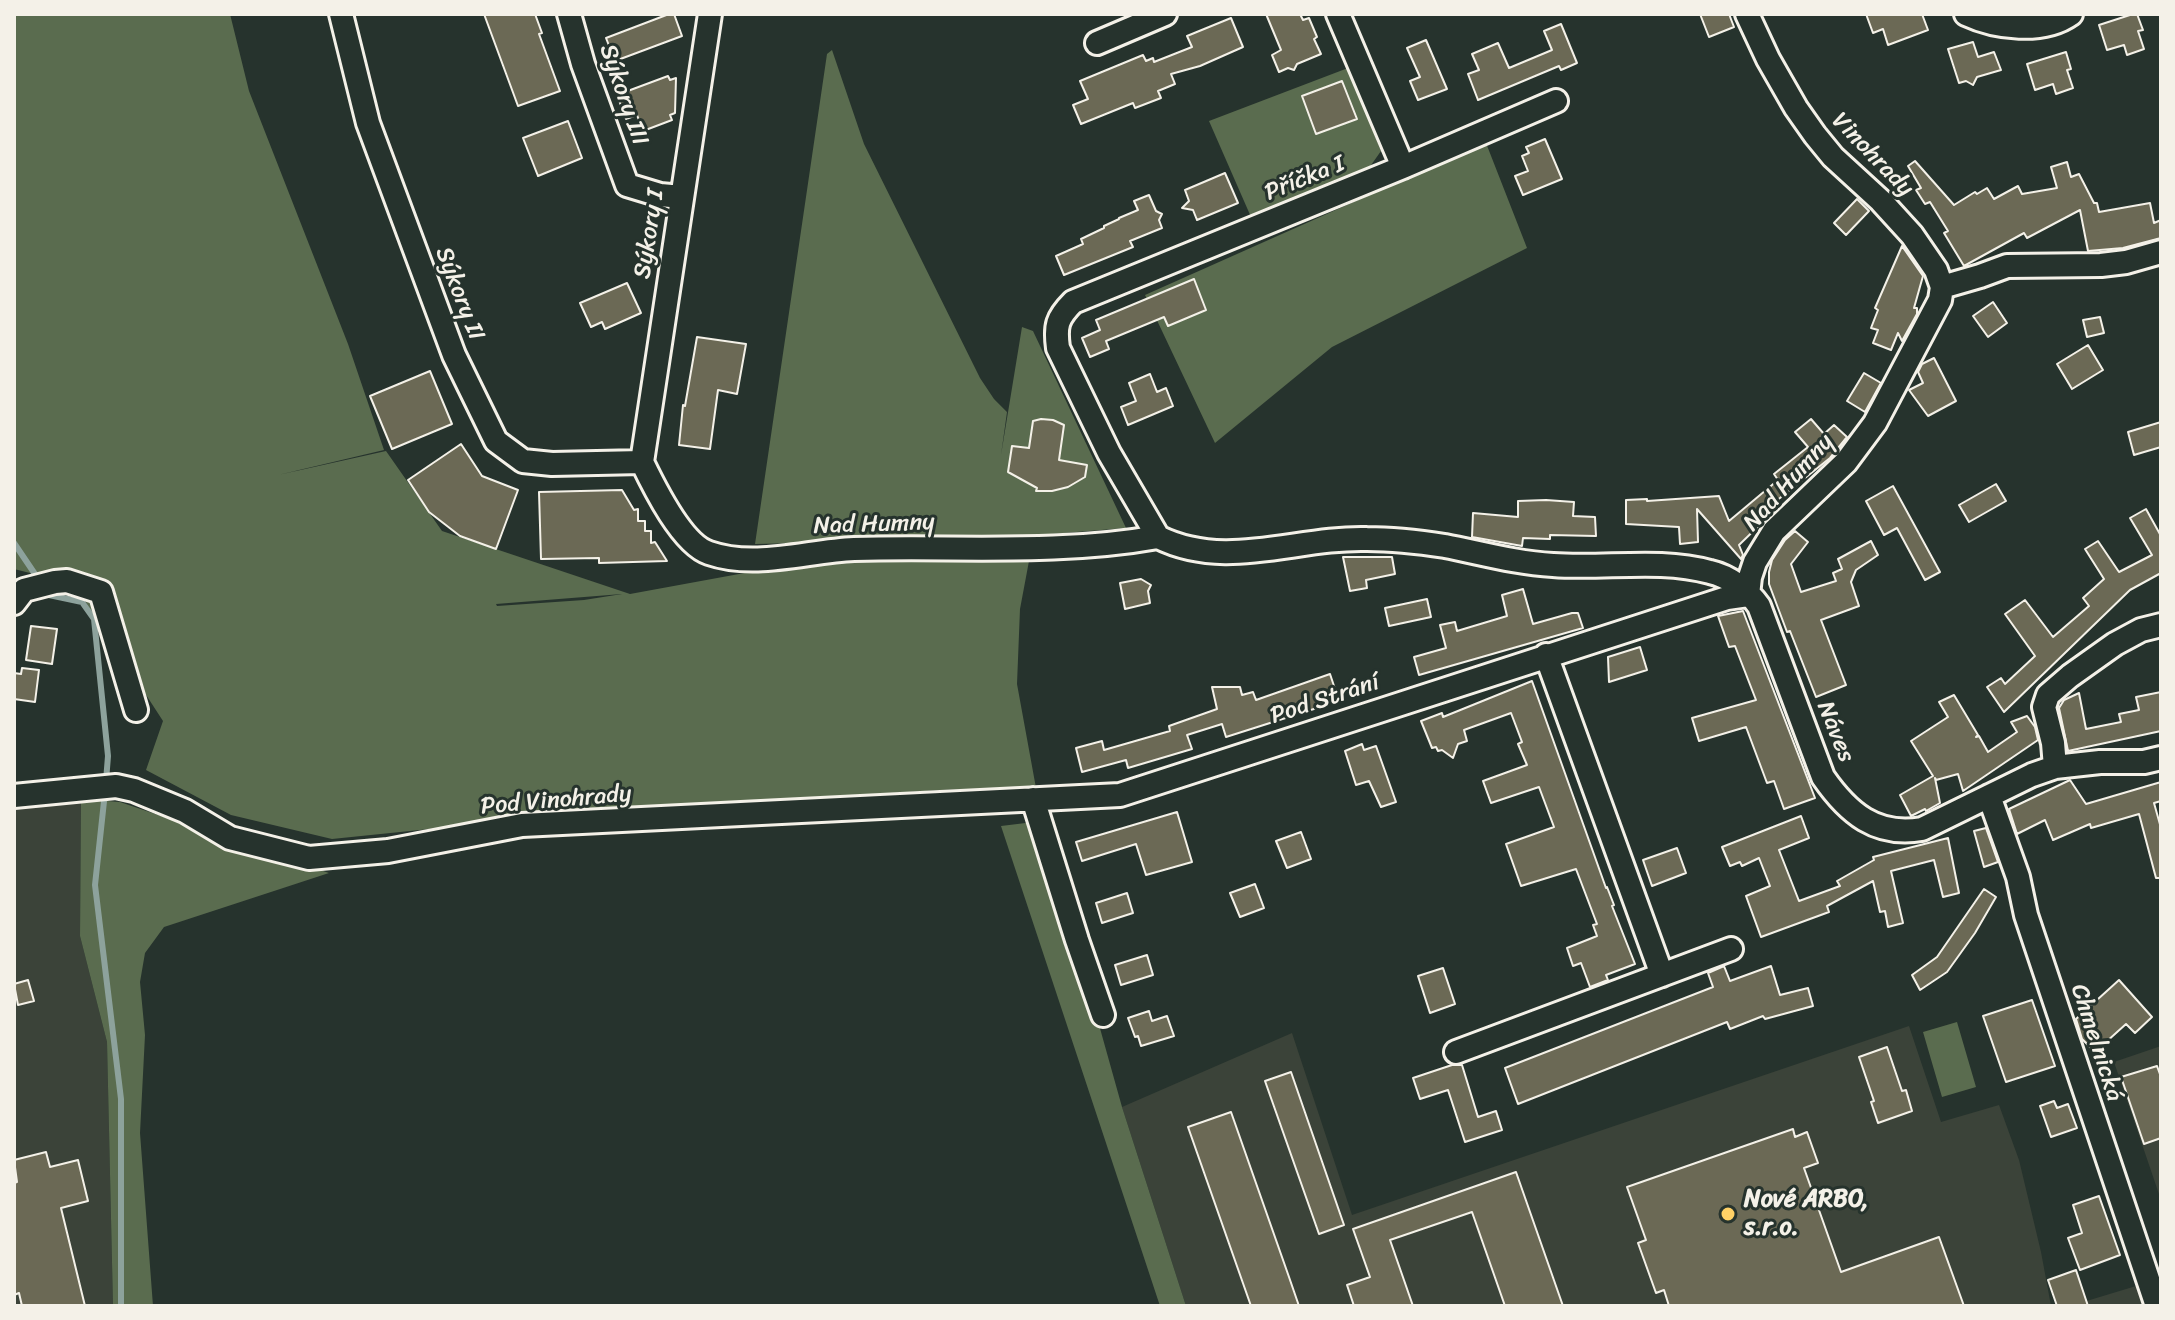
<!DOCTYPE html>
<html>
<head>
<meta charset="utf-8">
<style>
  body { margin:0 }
  #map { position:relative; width:2175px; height:1320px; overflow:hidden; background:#26332d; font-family:Sriracha,sans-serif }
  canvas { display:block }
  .frame { position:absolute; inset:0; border:16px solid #f4f1e8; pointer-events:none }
</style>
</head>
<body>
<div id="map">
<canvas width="2175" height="1320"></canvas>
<div class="frame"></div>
</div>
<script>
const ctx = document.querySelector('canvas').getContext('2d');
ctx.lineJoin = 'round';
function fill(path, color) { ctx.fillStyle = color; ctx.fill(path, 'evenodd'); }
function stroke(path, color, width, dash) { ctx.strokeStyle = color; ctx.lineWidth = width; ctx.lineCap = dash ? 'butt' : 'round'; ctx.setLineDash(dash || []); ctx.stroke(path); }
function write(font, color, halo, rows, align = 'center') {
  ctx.font = font + ' Sriracha,sans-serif'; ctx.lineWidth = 6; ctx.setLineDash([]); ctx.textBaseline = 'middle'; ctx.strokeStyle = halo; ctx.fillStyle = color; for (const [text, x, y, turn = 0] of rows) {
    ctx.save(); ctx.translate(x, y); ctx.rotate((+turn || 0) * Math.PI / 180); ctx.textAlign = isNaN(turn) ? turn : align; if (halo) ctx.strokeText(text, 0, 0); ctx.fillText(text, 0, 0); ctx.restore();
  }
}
const built = new Path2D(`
  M81,799L80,936L107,1042L113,1306H14V806Z
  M1909,1026L1941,1122L1999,1105L2019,1160L2041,1252L2051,1306H1186L1122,1107L1292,1033L1352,1215Z
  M2161,1046V1200L2114,1062Z
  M2146,1283L2153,1306H2070Z`);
const green = new Path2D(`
  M14,14H230L249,91L348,344L384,450L278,475L386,451L442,531L630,594L799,563L941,557L1029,561L1020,609L1017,684L1036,788L941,790L689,806L545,810L546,817L332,839L231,815L146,770L163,721L74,584L14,569ZM622,594L584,600L497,606L496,604Z
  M832,50L864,144L980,378L994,399L1007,412L1001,455L1022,327L1033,331L1126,528L989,539L755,544L827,54Z
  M1348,68L1381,151L1369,168L1251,217L1209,121Z
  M1486,143L1527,248L1332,347L1215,443L1145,295Z
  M81,799L120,802L329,873L164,927L145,953L140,982L145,1035L140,1133L153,1306H113L107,1042L80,936Z
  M1042,821L1122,1107L1186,1306H1160L1001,826Z
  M1957,1022L1976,1087L1942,1097L1923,1032Z`);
const stream = new Path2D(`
  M14,543L39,580
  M45,589L49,595L82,602L94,619L108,756L106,781
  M105,792L95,885L121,1099V1306`);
const building = new Path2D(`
  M484,14H535L542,33L539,34L560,91L518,106Z
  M669,14H674L682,36L615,61L606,38Z
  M1266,14H1300L1303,20L1309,18L1317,37L1314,39L1321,54L1297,64L1294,70L1288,68L1279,72L1272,55L1281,50Z
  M1700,14H1729L1734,27L1709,37Z
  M1866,14H1922L1928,30L1888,45L1883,29L1873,33Z
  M2133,14H2137L2143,30L2138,31L2144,49L2127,55L2124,45L2107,50L2099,25Z
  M1231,18L1243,47L1200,66L1171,74L1175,84L1158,91L1161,98L1135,108L1133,103L1081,124L1073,105L1088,99L1080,81L1143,55L1146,61L1153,58L1154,62L1192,47L1187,36Z
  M1561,24L1577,63L1561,70L1559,66L1478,100L1468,74L1479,70L1472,54L1498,43L1509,68L1552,50L1544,31Z
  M1426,40L1447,89L1418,100L1410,81L1420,77L1407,48Z
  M1973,42L1978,57L1994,52L2001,70L1977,77L1973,85L1966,81L1959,83L1948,49Z
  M2066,52L2071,69L2067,70L2073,88L2056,94L2053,84L2035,90L2027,64Z
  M668,76L670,80L676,78L675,113L670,115L672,120L643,131L637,115L626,119L617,95Z
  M1342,81L1357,119L1316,134L1302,96Z
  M568,121L582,158L538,176L523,138Z
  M1545,139L1562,179L1523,195L1515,176L1528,171L1522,156L1529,153L1526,147Z
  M1915,161L1954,205L1975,192L1977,194L1987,188L1994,199L2018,186L2022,194L2057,188L2051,167L2067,162L2071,177L2079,174L2094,203H2097L2099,212L2150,203L2154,223L2161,220V238L2123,248L2088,251L2080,210L2027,238L2024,233L1964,266L1944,233L1948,231L1930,202L1925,204L1916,190L1921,188L1908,166Z
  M1225,173L1238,203L1197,220L1193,210L1182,208L1189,201L1185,190Z
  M1149,195L1156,211L1162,214L1159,220L1162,228L1130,241L1133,247L1064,275L1056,256L1083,244L1081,239L1104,228V226L1119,219V218L1138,210L1134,201Z
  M1857,199L1869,211L1846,235L1834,223Z
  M1902,246L1923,276L1914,308H1917V314L1902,341L1898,333L1891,350L1873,343L1878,330L1871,328L1878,310L1875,308Z
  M1194,279L1206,310L1168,326L1164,317L1106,341L1109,349L1090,357L1082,338L1100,330L1096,320Z
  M627,283L641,313L605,329L602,322L591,327L580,303Z
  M1993,302L2007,323L1988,337L1973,316Z
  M2100,317L2104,333L2087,337L2083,320Z
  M697,337L746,344L737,394L718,390L710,449L679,445L683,405L685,406Z
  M2088,345L2103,370L2072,389L2057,364Z
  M1934,358L1956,401L1928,416L1909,390L1923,383L1918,372L1922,364Z
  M430,371L452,424L392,449L370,396Z
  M1864,373L1881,383L1865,412L1847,401Z
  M1150,374L1157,392L1166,388L1173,406L1128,425L1121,407L1136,401L1129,383Z
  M1041,419L1053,420L1064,425L1059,460L1087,465L1085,477L1068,487L1052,491H1036L1037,488L1008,472L1012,446L1029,448L1033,421Z
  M1811,419L1824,434L1834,425L1847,437L1830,458L1770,506L1774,511L1739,545L1743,555L1741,559L1697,509L1698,542L1680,544L1679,527L1626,524V500L1647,499V501L1719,496L1729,521L1778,480L1774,474L1808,447L1795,432Z
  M2161,422V447L2134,455L2128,432Z
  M461,444L482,476L518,490L496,549L460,536L429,512L408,480Z
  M1996,484L2006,501L1969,522L1959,505Z
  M1893,486L1940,572L1925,580L1897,528L1884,535L1866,501Z
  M622,490L634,510L638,509V521H645V531H651V543L655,542L667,561L599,563V558L541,559L539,492Z
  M1546,500L1574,502L1573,516L1595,517L1596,536L1550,535V539L1523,538L1522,546L1472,537L1473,513L1518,517V501Z
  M2146,509L2161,536V573L2130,590L2004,712L1987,687L2001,678L2005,684L2035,656L2005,614L2025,600L2053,637L2089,606L2083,598L2104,579L2085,549L2098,541L2119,572L2152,555L2130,518Z
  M1795,531L1808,542L1791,564L1801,592L1836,581L1833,573L1842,569L1838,559L1871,541L1878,555L1856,570L1851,582L1859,606L1821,620L1846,685L1816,697L1790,631L1787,632L1769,584V572L1772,560L1785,540Z
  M1343,557H1392L1395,574L1366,580L1367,588L1350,591Z
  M1141,579L1151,585L1148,591L1150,603L1125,609L1120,583Z
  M1523,589L1533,624L1572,613H1578L1583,628L1419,675L1414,657L1446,648L1440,625L1455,622L1457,631L1507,616L1502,595Z
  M1427,599L1431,617L1389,626L1385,608Z
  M1743,611L1815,798L1784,809L1774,781L1767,783L1746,727L1699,741L1692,718L1756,700L1735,646L1729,647L1718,616Z
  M31,626L57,629L52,664L26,660Z
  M1640,647L1647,670L1609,682L1608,657Z
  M22,668L39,670L35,702L14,699V673L21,674Z
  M1330,674L1339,701L1226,737L1222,724L1187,735L1192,749L1128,768L1126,760L1082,772L1076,748L1102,741L1104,750L1170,731L1169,726L1217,709L1212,687H1240L1242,695L1253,692L1256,700Z
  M1532,681L1606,888L1607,887L1614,905L1612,906L1635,964L1606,975L1608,980L1590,987L1581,963L1573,966L1567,948L1597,936L1593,925L1597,924L1576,869L1521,886L1506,844L1554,827L1539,787L1491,803L1483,781L1527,765L1518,744L1522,742L1511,713L1464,730L1467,741L1458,744L1453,758L1442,750L1438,751L1436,747L1432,748L1421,721L1442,713L1443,717Z
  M2161,692V731L2068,751L2059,708L2064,700L2079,693L2086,729L2121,722L2119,714L2139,710L2136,697Z
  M1954,695L1978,735L1976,737L1979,736L1988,752L2017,732L2011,722L2027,716L2035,727L2038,740L1963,791L1958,774L1936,780L1935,778L1940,803L1926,811L1925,809L1911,816L1900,795L1933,776L1911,741L1948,717L1939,702Z
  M1362,744L1364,750L1376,746L1396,802L1381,807L1369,781L1356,785L1345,751Z
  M2070,780L2086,804L2161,782V801L2154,803L2161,828V878H2156L2139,814L2091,828L2090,824L2053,840L2045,820L2017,834L2009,809Z
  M1177,812L1192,862L1146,875L1136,844L1082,861L1076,842Z
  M1801,816L1809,838L1779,850L1799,901L1840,886L1837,881L1874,860L1873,857L1948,838L1959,893L1943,897L1934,860L1891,871L1903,923L1888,927L1885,911L1880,912L1873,881L1827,906L1829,912L1761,937L1746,896L1770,886L1759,858L1742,866L1740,862L1730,866L1722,847Z
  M1986,828L1998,862L1984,867L1974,831Z
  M1301,832L1311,859L1287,868L1276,841Z
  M1677,848L1686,873L1652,886L1643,860Z
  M1255,884L1264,908L1240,917L1230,893Z
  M1984,889L1996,897L1975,933L1947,972L1920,990L1912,975L1937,957Z
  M1127,893L1133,913L1102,923L1096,903Z
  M1147,955L1153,975L1121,985L1115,965Z
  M1724,966L1730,981L1771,966L1780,995L1808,988L1813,1006L1765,1019L1763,1016L1730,1029L1727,1022L1518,1104L1505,1068L1713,987L1708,973Z
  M1443,968L1455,1004L1430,1013L1418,976Z
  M28,980L34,1001L18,1005L14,984Z
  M2119,980L2152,1017L2135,1033L2126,1024L2095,1052L2082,1039L2076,1019Z
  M2032,1000L2055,1066L2006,1082L1983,1016Z
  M1149,1011L1152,1021L1167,1016L1174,1036L1141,1046L1138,1036L1135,1037L1128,1018Z
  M1887,1047L1902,1091L1906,1090L1912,1111L1878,1123L1871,1102L1874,1101L1859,1057Z
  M1452,1065H1462L1478,1117L1496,1111L1502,1130L1465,1142L1448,1090L1420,1099L1413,1078Z
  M2157,1066L2161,1077V1138L2144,1144L2121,1077Z
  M1291,1072L1344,1225L1319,1234L1265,1081Z
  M2054,1101L2057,1108L2068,1104L2077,1128L2051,1137L2040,1106Z
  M1231,1112L1289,1277L1299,1306H1251L1188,1127Z
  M1793,1129L1795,1137L1807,1132L1818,1163L1804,1168L1841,1272L1939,1237L1964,1306H1669L1664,1290L1656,1293L1638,1243L1646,1240L1627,1187Z
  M46,1152L50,1167L78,1160L88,1201L61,1208L85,1306H22L19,1293L14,1295V1183L17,1182L14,1160Z
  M1516,1172L1563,1306H1505L1472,1212L1390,1240L1413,1306H1354L1347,1285L1370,1277L1353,1229Z
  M2099,1196L2120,1255L2080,1270L2068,1238L2082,1233L2073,1205Z
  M2076,1270L2088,1306H2057L2048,1280Z`);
const street = new Path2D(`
  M341,14L368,123L454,355L496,441L523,461L552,464L642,462
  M569,14L583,64L627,185L660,195L682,197
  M1338,14L1403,167
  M1747,14L1768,59L1796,108L1815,135L1833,157L1881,201L1912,235L1936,270L1942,287L1940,300L1875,423L1846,462L1774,531L1755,562L1750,577L1748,595
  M1966,14C1996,28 2043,34 2071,14
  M1097,43L1165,14
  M1556,101L1403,167L1073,302C1057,318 1055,326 1058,348L1109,453L1158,537C1226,571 1296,537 1367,539C1393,539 1419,542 1445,546C1481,553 1516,563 1553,565C1605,569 1659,558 1710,572C1728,576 1748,590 1759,606L1823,777C1848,813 1876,837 1922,829L2032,775L2055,767L2100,762H2144L2161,758
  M1942,287L1980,276L2007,266L2101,265L2126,262L2161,252
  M642,462C654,487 682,544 709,553C755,569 807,551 854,549C955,546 1058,555 1158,537
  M642,462L710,14
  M14,603L24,590L55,582L67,581L101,592L136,710
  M1546,655L1662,975
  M2055,767L2053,743L2044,707L2048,695L2070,676L2115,644L2141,630L2161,625
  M14,796L116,786L134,790L185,811L230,838L309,858L388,851L522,825L1120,795L1727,598L1748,595
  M1989,796L2018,877L2026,915L2157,1306
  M1033,799L1077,940L1103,1015
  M1456,1052L1731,949`);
const markers = [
  [1728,1214,8,"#ffd166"]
];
const streetNames = [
  ["Sýkory III",623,95,71],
  ["Vinohrady",1872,155,46],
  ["Příčka I",1305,179,-22],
  ["Sýkory I",650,234,-81],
  ["Sýkory II",459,294,69],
  ["Nad Humny",1789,483,-48],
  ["Nad Humny",874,525,-2],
  ["Pod Strání",1325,700,-18],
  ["Náves",1835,732,68],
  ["Pod Vinohrady",556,801,-5],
  ["Chmelnická",2096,1043,72]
];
const poiNames = [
  ["Nové ARBO,",1744,1200],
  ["s.r.o.",1744,1228]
];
fill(built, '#3b4339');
fill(green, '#5a6c4f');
stroke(stream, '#8da29c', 6);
fill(building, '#6b6955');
stroke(building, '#f4f1e8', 2);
stroke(street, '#f4f1e8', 28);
stroke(street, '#26332d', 22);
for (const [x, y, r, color] of markers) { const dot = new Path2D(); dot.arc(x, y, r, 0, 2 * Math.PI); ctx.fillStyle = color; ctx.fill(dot); stroke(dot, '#26332d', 3); }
write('24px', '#f4f1e8', '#26332d', streetNames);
write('bold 24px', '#f4f1e8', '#26332d', poiNames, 'left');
</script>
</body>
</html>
